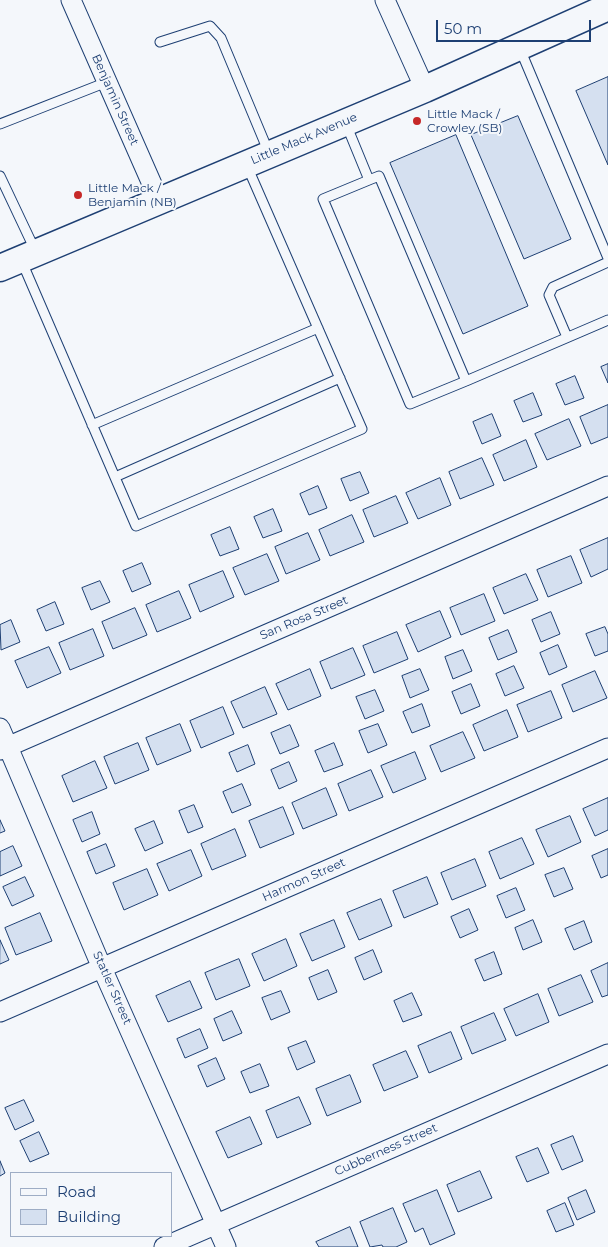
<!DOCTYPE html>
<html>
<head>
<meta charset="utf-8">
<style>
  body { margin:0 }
  #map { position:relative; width:608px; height:1247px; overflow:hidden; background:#f4f7fb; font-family:Montserrat,sans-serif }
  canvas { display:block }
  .legend { position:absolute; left:10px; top:1172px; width:162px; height:65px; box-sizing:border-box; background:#f4f7fb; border:1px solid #9eadc5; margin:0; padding:6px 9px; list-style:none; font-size:15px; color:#1d3f73 }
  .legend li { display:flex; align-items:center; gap:10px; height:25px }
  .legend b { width:25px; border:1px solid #9eadc5 }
  .scale { position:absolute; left:436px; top:20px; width:155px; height:22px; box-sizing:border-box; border:2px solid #1d3f73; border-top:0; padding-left:6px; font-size:15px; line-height:18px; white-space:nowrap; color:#1d3f73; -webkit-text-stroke:4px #f4f7fb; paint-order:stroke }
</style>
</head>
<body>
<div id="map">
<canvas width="608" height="1247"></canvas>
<ul class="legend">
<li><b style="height:6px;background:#f4f7fb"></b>Road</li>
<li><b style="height:14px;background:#d5e0f0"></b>Building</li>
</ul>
<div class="scale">50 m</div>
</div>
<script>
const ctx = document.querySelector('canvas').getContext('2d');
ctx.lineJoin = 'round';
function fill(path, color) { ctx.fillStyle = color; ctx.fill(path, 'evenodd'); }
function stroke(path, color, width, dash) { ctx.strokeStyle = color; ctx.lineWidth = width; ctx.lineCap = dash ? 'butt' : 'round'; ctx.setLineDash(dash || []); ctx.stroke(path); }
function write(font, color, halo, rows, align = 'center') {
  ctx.font = font + ' Montserrat,sans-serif'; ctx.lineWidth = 4; ctx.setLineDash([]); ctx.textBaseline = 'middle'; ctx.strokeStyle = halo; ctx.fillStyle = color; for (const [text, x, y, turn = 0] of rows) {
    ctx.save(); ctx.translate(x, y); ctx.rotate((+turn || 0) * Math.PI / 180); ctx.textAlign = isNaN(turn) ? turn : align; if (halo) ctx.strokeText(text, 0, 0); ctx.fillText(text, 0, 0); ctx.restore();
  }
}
const building = new Path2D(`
  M608,77V165L576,91Z
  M518,116L571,239L524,259L471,135Z
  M456,135L528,306L463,334L390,163Z
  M608,364V383L601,367Z
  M575,376L584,398L565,405L556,384Z
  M533,393L542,415L523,422L514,401Z
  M608,405V437L591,444L580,417Z
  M492,414L501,436L482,444L473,422Z
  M569,419L581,446L547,460L535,434Z
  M526,440L537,467L504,481L493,455Z
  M482,458L494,485L460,499L449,472Z
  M360,472L369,493L350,501L341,479Z
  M440,478L451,505L418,519L406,493Z
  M318,486L327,508L309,515L300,494Z
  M396,496L408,523L374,537L363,510Z
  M273,509L282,531L263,538L254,517Z
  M352,515L364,542L330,556L319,530Z
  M230,527L239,549L220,556L211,535Z
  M308,533L320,560L286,574L275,547Z
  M608,538V569L591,577L580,550Z
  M267,554L279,581L245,595L233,568Z
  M571,556L582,583L548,597L537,570Z
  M142,563L151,584L132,592L123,571Z
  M223,571L234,597L200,612L189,585Z
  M526,574L538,600L504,614L493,588Z
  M100,581L110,602L91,610L82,588Z
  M179,591L191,618L157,632L146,605Z
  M484,594L495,621L461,635L450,608Z
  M55,602L64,624L46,631L37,610Z
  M135,608L147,635L113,649L102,622Z
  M440,611L451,637L418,652L406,625Z
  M551,612L560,634L541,642L532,620Z
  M11,620L20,642L1,650L0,625Z
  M605,627L608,634V651L595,656L586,634Z
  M93,629L104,656L70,670L59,643Z
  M508,630L517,652L498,660L489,638Z
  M397,632L408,659L374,673L363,646Z
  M558,645L567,667L549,675L540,653Z
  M49,647L61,673L27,688L15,661Z
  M353,648L365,675L331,689L320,662Z
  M463,650L472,671L453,679L445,657Z
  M514,666L524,688L505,696L496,674Z
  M310,669L321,696L288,710L276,684Z
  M420,669L429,690L410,698L402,676Z
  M595,671L607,698L573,712L562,685Z
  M471,684L480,706L461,714L452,692Z
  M265,687L277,714L243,728L231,702Z
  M375,690L384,711L365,719L356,697Z
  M551,691L562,718L528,732L517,705Z
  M422,704L430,726L412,733L403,712Z
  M223,707L234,734L201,748L190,721Z
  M507,710L518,737L484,751L473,725Z
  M180,724L191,751L157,765L146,738Z
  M378,724L387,745L368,753L359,731Z
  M290,725L299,746L280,754L271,733Z
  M463,732L475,758L441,772L430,746Z
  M138,743L149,770L115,784L104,757Z
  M334,743L343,765L324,772L315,751Z
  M248,745L255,764L237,772L229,753Z
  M415,752L426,779L393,793L381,766Z
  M95,761L107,788L73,802L62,776Z
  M289,762L297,781L279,789L271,770Z
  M371,770L383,797L349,811L338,784Z
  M242,784L251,805L232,813L223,792Z
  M326,788L337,815L303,829L292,803Z
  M608,798V830L595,836L583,809Z
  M194,805L203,827L188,833L179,811Z
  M283,807L294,834L260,848L249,821Z
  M92,812L100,834L82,842L73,820Z
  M570,816L581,842L548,857L536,830Z
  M0,820L5,831L0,833Z
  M154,821L163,843L145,851L135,829Z
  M235,829L246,856L212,870L201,844Z
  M522,838L534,864L500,879L489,852Z
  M106,844L115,866L96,874L87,852Z
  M13,846L22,866L0,876V852Z
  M608,849V875L601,878L592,856Z
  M191,850L202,876L169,891L157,864Z
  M475,859L486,886L452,900L441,873Z
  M564,868L573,889L554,897L545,875Z
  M147,869L158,895L124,910L113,883Z
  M25,877L34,896L12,906L3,887Z
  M427,877L438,904L404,918L393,891Z
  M516,888L525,910L506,918L497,896Z
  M381,899L392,926L359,940L347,913Z
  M469,909L478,930L460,938L451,917Z
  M40,913L52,941L16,955L5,928Z
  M334,920L345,947L312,961L300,934Z
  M533,920L542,942L523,950L515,928Z
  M584,921L592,942L574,950L565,929Z
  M286,939L297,966L264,981L252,954Z
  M0,940L9,960L0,964Z
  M373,950L382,972L364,980L355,958Z
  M494,952L502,974L484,981L475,960Z
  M239,959L250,986L216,1000L205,973Z
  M608,963V995L602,997L591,971Z
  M328,970L337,992L318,1000L309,978Z
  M581,975L593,1002L559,1016L548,989Z
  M190,981L202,1008L168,1022L156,996Z
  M281,991L290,1012L271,1020L262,998Z
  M412,993L422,1015L403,1022L394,1001Z
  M538,994L549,1022L516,1036L504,1009Z
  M232,1011L242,1033L223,1041L214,1019Z
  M494,1013L506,1040L472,1054L461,1027Z
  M200,1029L208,1048L185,1058L177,1039Z
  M451,1032L462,1059L429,1073L418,1046Z
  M306,1041L315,1062L297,1070L288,1048Z
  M406,1051L418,1077L384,1091L373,1065Z
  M216,1058L225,1079L207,1087L198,1066Z
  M260,1064L269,1086L250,1093L241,1072Z
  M350,1075L361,1102L327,1116L316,1089Z
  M299,1097L311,1124L277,1138L266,1111Z
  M24,1100L34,1121L15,1130L5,1108Z
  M250,1117L262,1144L228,1158L216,1132Z
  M39,1132L49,1154L30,1162L20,1141Z
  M573,1136L583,1161L562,1170L551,1145Z
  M538,1148L549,1173L527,1182L516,1157Z
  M0,1161L5,1173L0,1176Z
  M480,1171L492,1198L458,1212L447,1185Z
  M437,1190L455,1234L430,1245L423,1228L415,1232L403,1204Z
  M586,1190L595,1212L577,1220L568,1198Z
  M565,1203L574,1225L556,1232L547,1211Z
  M393,1208L407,1242L396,1247H383L382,1245L370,1247L360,1222Z
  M350,1227L358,1247H319L316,1242Z`);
const lane = new Path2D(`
  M160,42L210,26L221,38L269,153
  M520,49L608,258
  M0,124L107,82
  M346,124L369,180L323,199L410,404L466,381L379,176L369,180
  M0,176L35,250
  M22,262L136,526L362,429L247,166
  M567,337L549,295L553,287L608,262
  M466,381L608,320
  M92,425L318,328
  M115,477L340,378`);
const street = new Path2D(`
  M71,0L159,200
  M385,0L425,89
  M0,728L102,968L226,1247
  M0,750L608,486
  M0,1012L608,748
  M164,1247L608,1054`);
const secondary = new Path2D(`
  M0,268L425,89L608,7`);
const markers = [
  [417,121,5,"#c62828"],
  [78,195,5,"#c62828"]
];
const streetNames = [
  ["Benjamin Street",115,100,66],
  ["Little Mack Avenue",304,139,-23],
  ["San Rosa Street",304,618,-23],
  ["Harmon Street",304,880,-24],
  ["Statler Street",112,988,66],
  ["Cubberness Street",386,1150,-24]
];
const poiNames = [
  ["Little Mack /",427,114],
  ["Crowley (SB)",427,128],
  ["Little Mack /",88,188],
  ["Benjamin (NB)",88,202]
];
fill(building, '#d5e0f0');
stroke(building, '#1d3f73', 1);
stroke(lane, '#1d3f73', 11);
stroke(street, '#1d3f73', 21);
stroke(secondary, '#1d3f73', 29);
stroke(lane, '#f4f7fb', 9);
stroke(street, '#f4f7fb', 19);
stroke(secondary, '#f4f7fb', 26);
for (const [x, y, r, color] of markers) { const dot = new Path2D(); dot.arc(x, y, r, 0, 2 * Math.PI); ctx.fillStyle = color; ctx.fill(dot); stroke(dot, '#f4f7fb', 2); }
write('12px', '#1d3f73', '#f4f7fb', streetNames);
write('12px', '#1d3f73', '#f4f7fb', poiNames, 'left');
</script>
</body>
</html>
